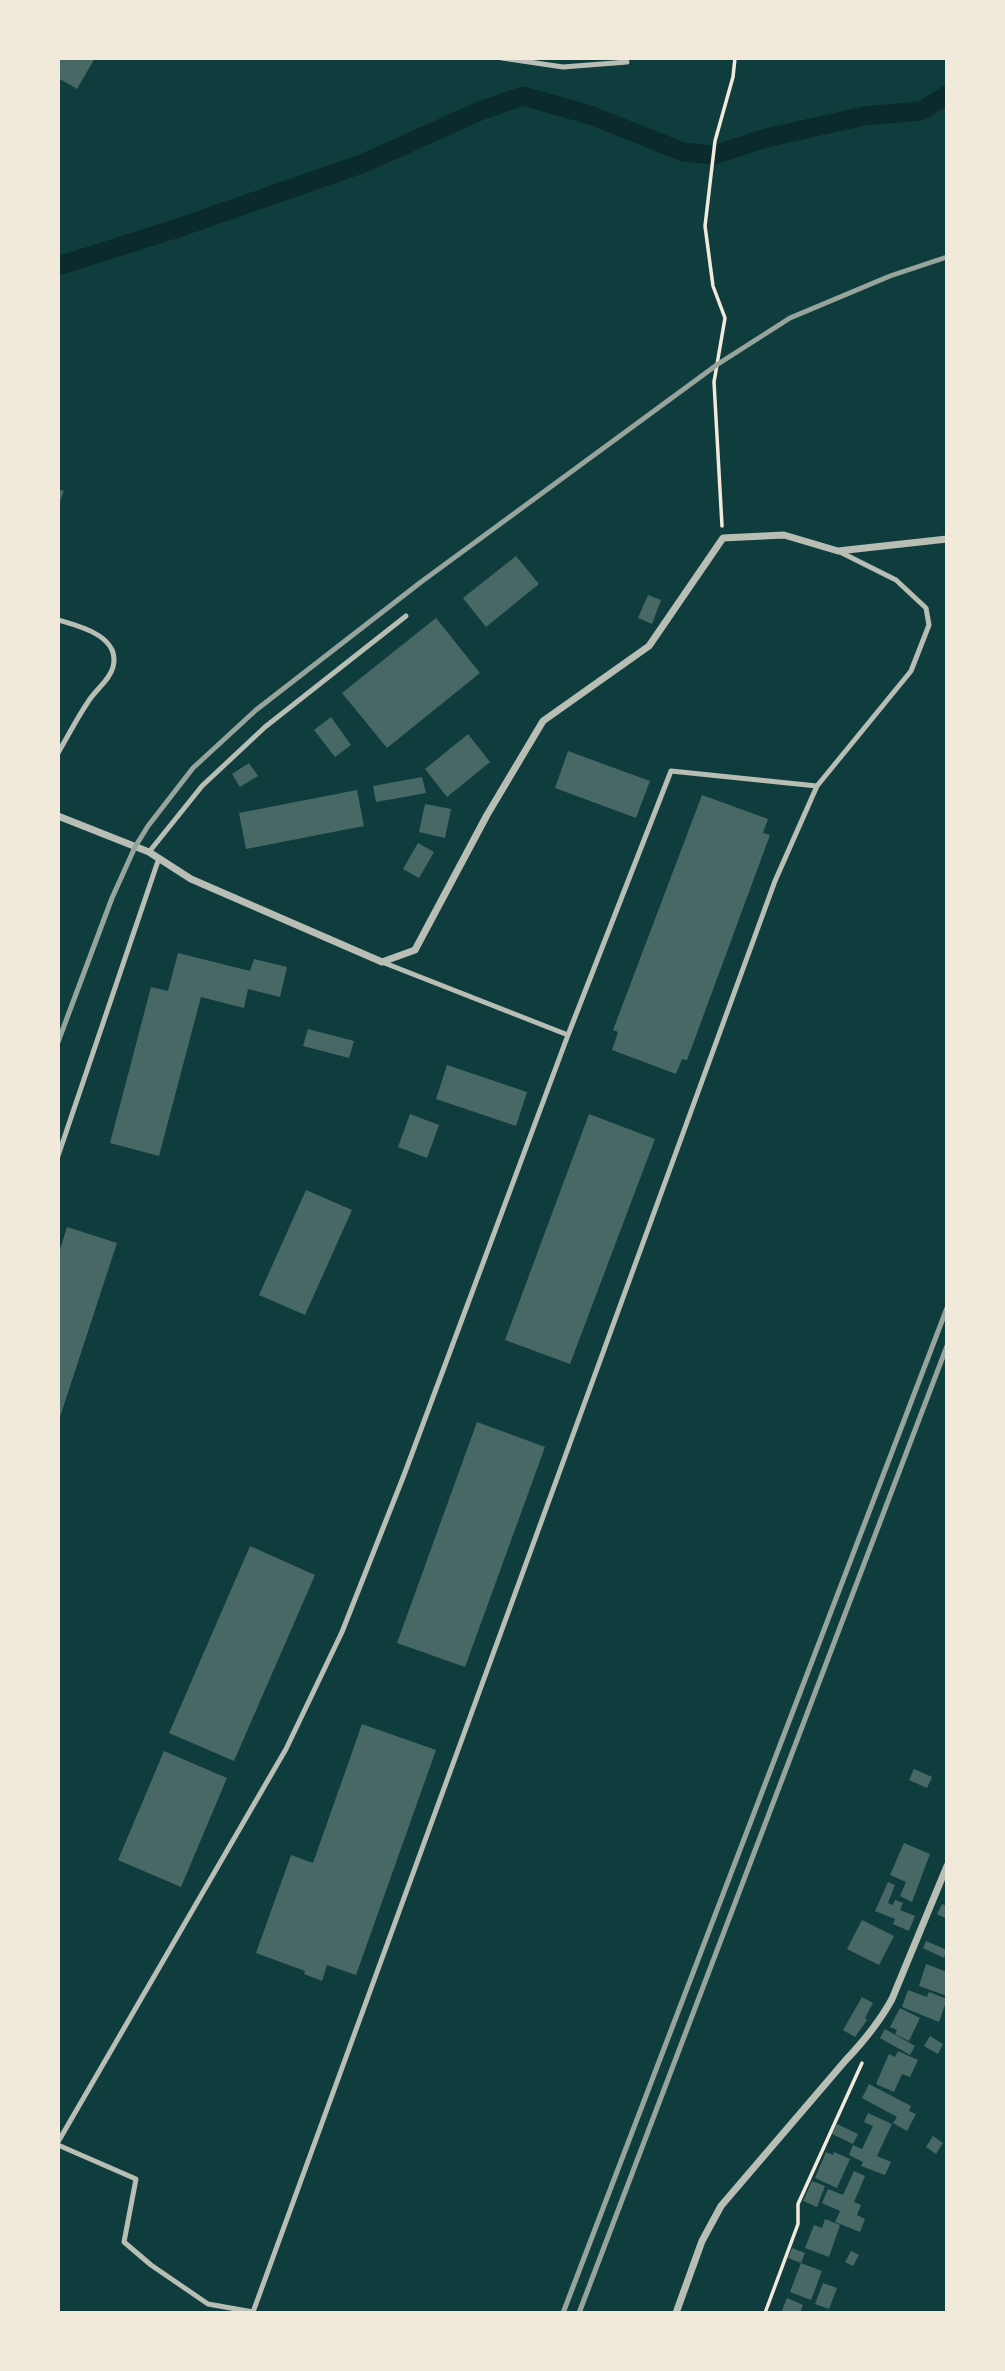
<!DOCTYPE html>
<html>
<head>
<meta charset="utf-8">
<style>
  body { margin:0 }
  #map { position:relative; width:1005px; height:2371px; overflow:hidden; background:#0f3d3e; font-family:Ubuntu,sans-serif }
  canvas { display:block }
  .frame { position:absolute; inset:0; border:60px solid #f1e9da; pointer-events:none }
</style>
</head>
<body>
<div id="map">
<canvas width="1005" height="2371"></canvas>
<div class="frame"></div>
</div>
<script>
const ctx = document.querySelector('canvas').getContext('2d');
ctx.lineJoin = 'round';
function stroke(path, color, width, dash) { ctx.strokeStyle = color; ctx.lineWidth = width; ctx.lineCap = dash ? 'butt' : 'round'; ctx.setLineDash(dash || []); ctx.stroke(path); }
function fill(path, color) { ctx.fillStyle = color; ctx.fill(path, 'evenodd'); }
const canal = new Path2D(`
  M58,266L178,228L364,163L480,111L523,96L590,115L683,152L714,155L766,138L864,116L921,111L947,95`);
const building = new Path2D(`
  M58,58H95L77,89L58,78Z
  M58,489L64,491L58,506Z
  M516,556L539,584L486,627L463,598Z
  M648,595L661,600L652,624L638,618Z
  M436,618L480,673L387,748L342,693Z
  M331,717L351,745L335,757L314,730Z
  M468,734L490,762L447,797L425,769Z
  M568,751L650,781L636,818L555,788Z
  M249,763L258,776L240,787L232,774Z
  M422,777L426,793L376,802L373,786Z
  M357,790L364,826L246,849L239,813Z
  M702,795L768,819L763,833L770,835L687,1060L682,1059L676,1074L612,1050L618,1032L613,1030Z
  M425,804L451,809L445,838L419,832Z
  M418,843L434,852L419,878L403,869Z
  M178,953L250,971L254,959L287,967L280,997L248,989L244,1008L201,997L159,1156L110,1143L151,987L168,991Z
  M308,1029L354,1041L349,1058L303,1046Z
  M447,1065L527,1092L516,1126L436,1099Z
  M410,1114L439,1125L427,1158L398,1147Z
  M589,1114L655,1139L570,1364L505,1340Z
  M306,1190L352,1210L305,1315L259,1295Z
  M67,1227L117,1243L58,1423V1256Z
  M477,1422L545,1447L465,1667L397,1643Z
  M250,1546L315,1575L234,1761L169,1733Z
  M362,1724L436,1750L356,1975L327,1965L322,1981L304,1974L305,1971L256,1953L291,1855L313,1863Z
  M164,1751L227,1778L181,1887L118,1860Z
  M914,1769L932,1777L927,1788L909,1780Z
  M904,1843L930,1854L912,1902L900,1896L906,1882L890,1875Z
  M888,1882L895,1885L888,1903L893,1905L895,1900L903,1903L900,1910L915,1916L909,1931L893,1924L895,1919L875,1911Z
  M942,1904L947,1906V1919L937,1914Z
  M862,1920L894,1936L879,1965L847,1949Z
  M926,1941L947,1950L944,1958L923,1948Z
  M926,1964L947,1972V1996L919,1986Z
  M908,1990L927,1997L929,1992L947,1999L939,2022L902,2007Z
  M862,1997L873,2003L865,2018L867,2020L855,2037L843,2030Z
  M900,2008L920,2018L909,2041L895,2034L897,2030L890,2027Z
  M885,2029L915,2046L910,2055L880,2038Z
  M930,2036L943,2044L938,2054L924,2046Z
  M898,2051L918,2060L910,2077L902,2074L894,2092L876,2084L889,2054L895,2057Z
  M869,2084L911,2106L909,2111L916,2114L907,2131L893,2123L897,2117L862,2098Z
  M868,2113L892,2124L877,2156L891,2162L885,2175L861,2166L863,2162L849,2155L853,2145L862,2149L873,2126L864,2122Z
  M837,2124L858,2134L853,2144L832,2134Z
  M933,2136L943,2143L936,2154L926,2147Z
  M826,2152L833,2155L834,2152L850,2159L837,2188L815,2178Z
  M854,2171L865,2176L854,2202L861,2205L857,2215L865,2219L860,2232L835,2222L840,2211L822,2203L828,2189L843,2195Z
  M812,2181L825,2186L817,2207L803,2201Z
  M825,2219L840,2225L829,2257L805,2248L814,2225L822,2228Z
  M792,2248L805,2253L801,2263L822,2271L811,2300L790,2292L801,2263L788,2258Z
  M851,2251L859,2255L853,2266L845,2262Z
  M823,2283L837,2288L829,2309L815,2304Z
  M787,2298L803,2305L800,2313H781Z`);
const path = new Path2D(`
  M722,526L714,382L725,318L713,286L705,226L715,141L733,77L735,58
  M765,2313L798,2224V2204L862,2063`);
const service = new Path2D(`
  M502,58L563,67L627,62
  M58,620C79,626 121,636 113,667C110,680 95,690 88,702C77,718 68,736 58,753
  M149,852L202,786L265,727L406,616
  M568,1035L671,771L817,786
  M58,1156L159,858
  M58,2142L286,1749L342,1632L404,1475L568,1035L382,962
  M58,2145L136,2179L124,2242L151,2265L208,2304L253,2312L775,881L817,786L911,671L929,625L926,608L896,580L838,551`);
const minor = new Path2D(`
  M58,816L149,852L191,879L382,962L415,950L487,815L543,721L649,646L723,538L784,535L838,551L947,539
  M676,2313L702,2241L721,2206L845,2061C864,2041 879,2023 892,1999L947,1866`);
const rail = new Path2D(`
  M58,1042L112,898L135,847L148,826L193,768L256,710L421,582L718,364L790,318L890,276L947,257
  M563,2313L947,1308
  M579,2313L947,1346`);
stroke(canal, '#0a2a2b', 19);
fill(building, '#486865');
stroke(path, '#f1e9da', 3.5);
stroke(service, '#b8beb3', 5);
stroke(minor, '#b8beb3', 7);
stroke(rail, '#97a49c', 5);
</script>
</body>
</html>
